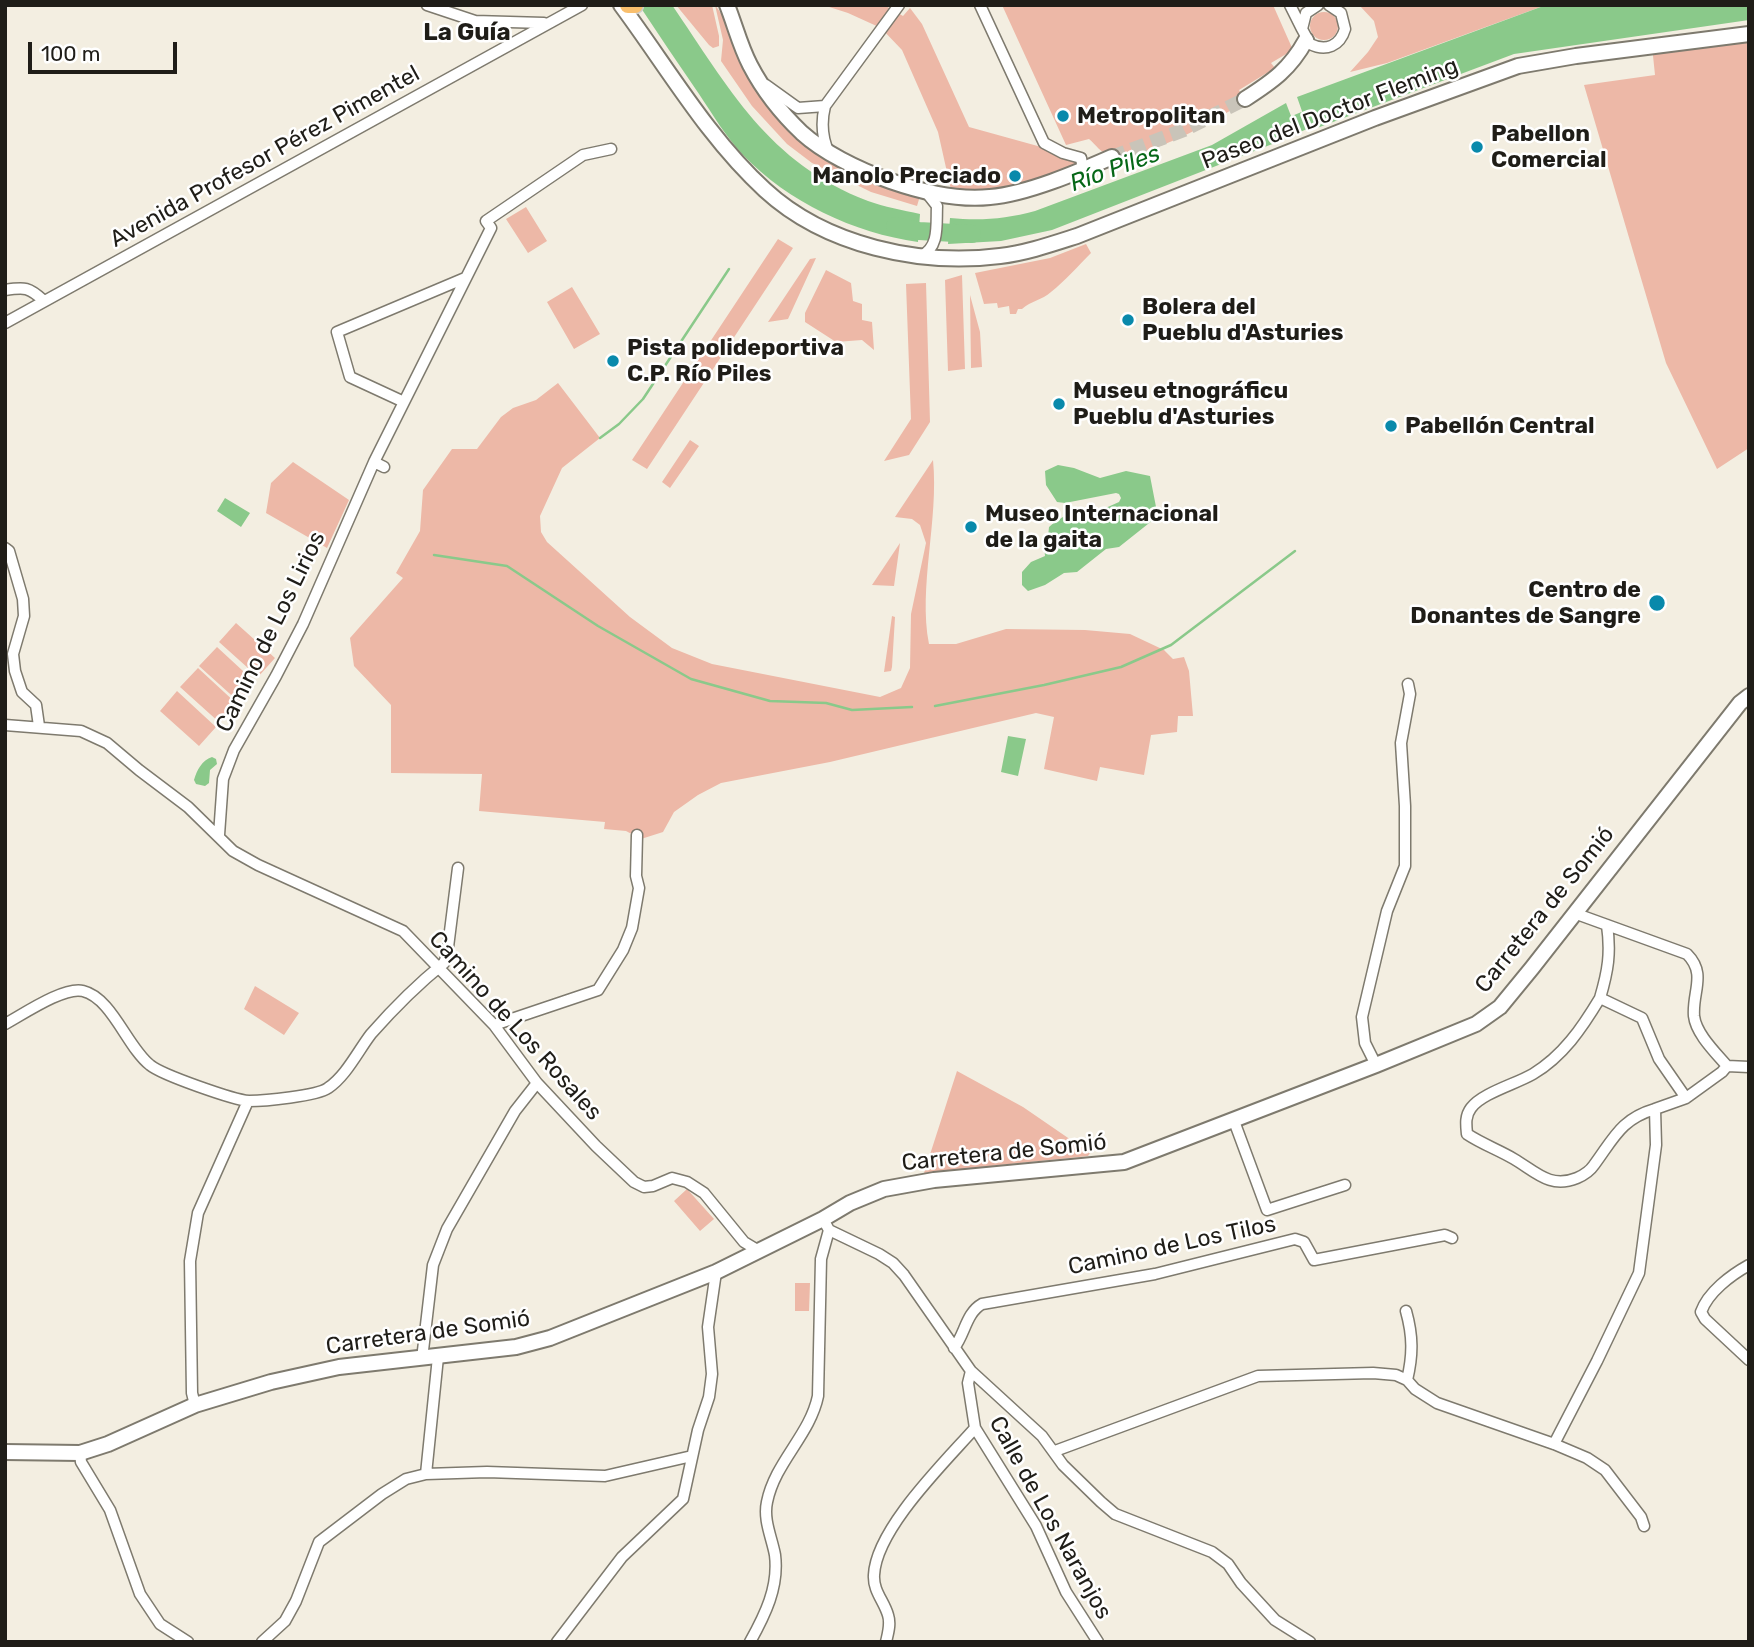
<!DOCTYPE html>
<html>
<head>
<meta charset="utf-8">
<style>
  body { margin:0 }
  #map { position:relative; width:1754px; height:1647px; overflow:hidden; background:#f3eee1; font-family:Rubik,sans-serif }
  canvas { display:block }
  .frame { position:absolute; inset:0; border:7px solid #1f1d18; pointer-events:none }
  .scale { position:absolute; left:28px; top:42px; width:149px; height:32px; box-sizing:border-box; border:4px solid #1f1d18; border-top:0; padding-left:9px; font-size:21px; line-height:24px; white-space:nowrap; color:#1f1d18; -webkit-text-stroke:5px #fff; paint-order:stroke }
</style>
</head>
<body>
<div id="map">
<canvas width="1754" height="1647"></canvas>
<div class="frame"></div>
<div class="scale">100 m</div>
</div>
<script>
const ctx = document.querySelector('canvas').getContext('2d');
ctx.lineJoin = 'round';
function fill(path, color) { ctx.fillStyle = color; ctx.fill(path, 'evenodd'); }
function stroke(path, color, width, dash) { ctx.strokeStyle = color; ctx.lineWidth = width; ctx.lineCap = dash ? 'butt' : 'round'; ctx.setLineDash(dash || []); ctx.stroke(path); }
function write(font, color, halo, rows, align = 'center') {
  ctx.font = font + ' Rubik,sans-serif'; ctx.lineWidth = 5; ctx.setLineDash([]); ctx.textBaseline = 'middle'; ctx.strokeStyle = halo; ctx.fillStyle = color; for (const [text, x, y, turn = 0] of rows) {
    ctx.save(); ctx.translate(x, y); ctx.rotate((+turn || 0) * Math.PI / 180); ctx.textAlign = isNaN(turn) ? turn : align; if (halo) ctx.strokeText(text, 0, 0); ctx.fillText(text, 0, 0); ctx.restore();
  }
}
const green = new Path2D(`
  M676,5H712L719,36V46L713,48L709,45Z
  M715,5C739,37 750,77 773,110C807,159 866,176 920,196L917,206L871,192L812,163L787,144L752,106L721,61L723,40Z
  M823,5H884L903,16L910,8L922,24L969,127L1081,158L1083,170L1002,195L951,190L938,132L902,50L881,28L848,13Z
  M1002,5H1273L1293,50L1271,63L1275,68L1239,90L1245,101C1220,119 1140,163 1110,156C1102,154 1095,144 1089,139L1066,145Z
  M1359,5H1546L1387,63L1350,72L1368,52L1378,37L1374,21Z
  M1310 26a14 14 0 1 1 28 0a14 14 0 1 1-28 0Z
  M1749,34V448L1717,469L1666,363L1584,85L1655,75L1652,46Z
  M526,207L547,241L528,253L506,219Z
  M778,239L793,248L647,469L632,460Z
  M1086,244L1091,253C1078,266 1065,281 1051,292C1042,300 1031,301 1022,309H1018L1016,314H1010L1009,306L998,308L997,303L984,304L975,273L1050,258Z
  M816,258L788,319L768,322L810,259Z
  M826,270L851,283L853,301L862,304V320L872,322L874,350L862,340L836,342L805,322V313Z
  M962,275L965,369L948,371L945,280Z
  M926,283L930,422L909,455L884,461L911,419L906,284Z
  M572,287L600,334L574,349L547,302Z
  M970,295L980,332L982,367L971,368Z
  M558,383L600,438L562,468L540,516L541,532L547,542L630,617L672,648L712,664L880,697L901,688L910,668L911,614L926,543L920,525L912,519L895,517L933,460C939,520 918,587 929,644H956L1006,629L1085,630L1130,634L1164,650L1173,659L1184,657L1189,671L1193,716H1178L1177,732L1151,735L1144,775L1100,767L1097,781L1044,769L1054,717L1036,713L830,762L721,783L698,795L674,812L663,832L641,839L626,831L604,829L605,822L479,811L482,774L391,773V705L354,666L350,638L403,578L396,573L420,531L423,490L452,449H477L501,417L513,408L536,400Z
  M690,440L699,446L670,488L662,482Z
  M293,462L349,500L327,548L266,513L271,483Z
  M900,543L894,586L872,585Z
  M892,616L895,617L892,667L891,671L884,672Z
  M236,623L275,658L258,677L219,642Z
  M217,647L256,683L239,702L199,666Z
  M198,668L237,704L220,723L180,687Z
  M177,691L216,727L199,746L160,711Z
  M255,986L299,1013L284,1035L244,1009Z
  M957,1071L1023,1107L1090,1153L1088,1156L924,1173Z
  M687,1189L714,1219L700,1231L674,1201Z
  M795,1283H810L809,1311H795Z`);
const water = new Path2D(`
  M639,5H672C729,88 768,163 868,201C884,207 903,210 920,214L918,242C854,233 788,202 743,155C726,137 713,115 699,94C679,65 659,35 639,5Z
  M1546,5H1749V20L1514,54L1309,131L1297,97Z
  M1286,103L1298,134L1052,230L1001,241L948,244L950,218C980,221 1006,219 1035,211L1212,145Z
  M1058,465L1074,468L1100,478L1126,471L1150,476L1157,512L1153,520L1119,547L1106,549L1077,572L1064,573L1045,585L1028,591L1022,585V572L1031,562L1045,556L1044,544L1048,537L1049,527L1056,521L1063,517L1092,514L1119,502L1121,498L1119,494L1116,493L1065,503L1057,502L1046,485L1045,471Z
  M225,498L250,513L241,527L217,511Z
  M1008,736L1026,739L1018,776L1001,772Z
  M212,757L216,759L217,764L210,770L209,783L205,786L196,784L194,780C197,770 202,760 212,757Z`);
const stream = new Path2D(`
  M600,438L619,424L643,399L729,269
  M434,555L507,566L598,626L691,679L770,701L826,703L852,710L912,707
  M935,706L1044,685L1121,667L1171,645L1295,551`);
const river = new Path2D(`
  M1272,134L1327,111
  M895,226L919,231L972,234`);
const secondaryTunnel = new Path2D(`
  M1112,157L1184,130L1245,99`);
const street = new Path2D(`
  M427,5L475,21L544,23
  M980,5L1044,143L1063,153L1081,158L1083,170
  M1290,5L1302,29
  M1318,5L1306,13L1302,29L1310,44C1326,52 1340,46 1345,29L1341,13L1329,5
  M766,85L798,108L825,106
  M829,153C822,138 821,122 825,106L899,5
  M921,256C940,247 936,224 937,206L926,192
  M5,290C25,287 29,287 44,301
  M5,323L582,5
  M404,402L350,377L337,332L465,278
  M374,462L491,228L486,221L583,155L611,149
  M5,548L9,551L23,599L24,616L13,654L15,671L22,692L36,705L39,726
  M5,725L81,731L107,743L139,770L188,807L233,851L258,865L403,931L494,1025L537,1083L596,1146L634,1182L644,1187L653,1186L672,1178L687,1182L704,1193L744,1242L759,1251
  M219,835L223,779L234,750L276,676L303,624L374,462L384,467
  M1574,913L1687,954C1707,974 1692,992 1694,1016C1696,1034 1716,1053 1727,1066
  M1600,998C1608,971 1611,953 1607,925
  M5,1024C22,1015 64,986 83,991C112,998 127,1047 150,1065C162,1075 234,1100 249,1101C264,1101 317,1096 328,1088C346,1076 358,1051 371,1034C393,1009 418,984 444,963L447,955L458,868
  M494,1025L598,990L623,950L632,928L639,888L636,876L637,835
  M1376,1065L1365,1043L1362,1017L1387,911L1405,866V806L1401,743L1410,694L1408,684
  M1655,1109C1621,1119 1614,1138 1594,1165C1590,1171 1584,1175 1577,1178C1550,1189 1536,1172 1514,1159C1499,1150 1482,1144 1467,1134C1466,1124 1465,1116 1471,1108C1482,1093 1516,1084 1533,1074C1563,1056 1582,1028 1600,998L1642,1018L1659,1059L1686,1098
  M1234,1121L1267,1210L1345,1185
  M823,1219L829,1230L879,1254L893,1263L904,1275L971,1371L1042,1436L1063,1465L1101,1502L1115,1514L1212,1552L1228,1564L1241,1583L1275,1620L1310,1642
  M1749,1265C1731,1275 1708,1292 1701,1312L1705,1319L1749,1360
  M1406,1311C1413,1336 1413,1355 1407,1380
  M954,1348C965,1334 966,1313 982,1304L1155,1274L1295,1239L1304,1242L1314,1260L1445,1235L1452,1238
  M422,1359L433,1265L447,1229L515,1111L537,1083
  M971,1371L968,1383L975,1428L1036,1526L1066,1592L1098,1642
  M195,1405L192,1393L190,1261L198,1213L248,1101
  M1554,1444L1597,1361L1639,1273L1656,1145L1655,1109L1686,1098L1722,1072L1727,1066L1749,1067
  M1055,1451L1258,1376L1373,1373L1396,1375L1407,1380L1415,1389L1437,1403L1554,1444L1587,1458L1605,1470L1641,1517L1644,1526
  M80,1453L81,1462L110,1510L140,1594L160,1624L188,1642
  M426,1474L438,1357
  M262,1642L285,1621L296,1601L319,1542L382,1494L406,1479L426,1474L487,1472L605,1476L692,1456
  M557,1642L622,1557L683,1499L698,1430L709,1397L712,1374L708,1327L716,1272
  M750,1642C765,1615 779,1587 775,1555C772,1538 763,1520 767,1502C775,1462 810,1435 818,1396L821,1259L829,1230
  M886,1642C888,1633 891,1624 888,1615C884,1601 873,1591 874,1575C876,1529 945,1462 975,1428`);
const secondary = new Path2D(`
  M621,5C667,67 708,138 765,190C826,246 920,266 1000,256C1026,253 1052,244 1077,236L1375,118L1518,66L1576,56L1749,34
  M727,5C735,25 740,46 750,65C763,90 782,114 802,133C843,170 935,203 990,197C1027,194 1078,172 1112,157
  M1245,99C1273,81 1290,69 1306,40
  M5,1452L80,1453L108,1444L195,1405L271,1382L339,1367L516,1347L550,1338L716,1272L823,1219L850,1203L884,1189L934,1180L1124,1162L1376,1065L1476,1024L1500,1007L1532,968L1740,703L1749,696`);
const primary = new Path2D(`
  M628,5H635`);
const markers = [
  [1063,116,7,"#0989ab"],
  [1477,147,7,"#0989ab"],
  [1015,176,7,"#0989ab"],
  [1128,320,7,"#0989ab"],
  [613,361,7,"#0989ab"],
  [1059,404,7,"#0989ab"],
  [1391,426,7,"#0989ab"],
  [971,527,7,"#0989ab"],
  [1657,603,9,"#0989ab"]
];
const streetNames = [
  ["Paseo del Doctor Fleming",1330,114,-21],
  ["Avenida Profesor Pérez Pimentel",265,157,-29],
  ["Camino de Los Lirios",271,632,-64],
  ["Carretera de Somió",1545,910,-51],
  ["Camino de Los Rosales",515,1026,48],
  ["Carretera de Somió",1004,1153,-6],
  ["Camino de Los Tilos",1172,1246,-12],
  ["Carretera de Somió",428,1333,-8],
  ["Calle de Los Naranjos",1050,1518,61]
];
const poiNames = [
  ["Metropolitan",1077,116],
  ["Pabellon",1491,134],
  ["Comercial",1491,160],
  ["Manolo Preciado",1001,176,"right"],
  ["Bolera del",1142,307],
  ["Pueblu d'Asturies",1142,333],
  ["Pista polideportiva",627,348],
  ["C.P. Río Piles",627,374],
  ["Museu etnográficu",1073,391],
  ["Pueblu d'Asturies",1073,417],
  ["Pabellón Central",1405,426],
  ["Museo Internacional",985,514],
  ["de la gaita",985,540],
  ["Centro de",1641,590,"right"],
  ["Donantes de Sangre",1641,616,"right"]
];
const neighbourhoodNames = [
  ["La Guía",467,33]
];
const waterNames = [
  ["Río Piles",1115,169,-20]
];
fill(green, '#edb8a7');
fill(water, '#8ac98a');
stroke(stream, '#8ac98a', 2.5);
stroke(river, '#8ac98a', 18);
stroke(secondaryTunnel, '#c9c4b9', 14, [14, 7]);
stroke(street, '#7e7a6e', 13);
stroke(secondary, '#7e7a6e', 18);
stroke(primary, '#cecdcc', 19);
stroke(street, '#fff', 10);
stroke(secondary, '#fff', 14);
stroke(primary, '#f9bf6d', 16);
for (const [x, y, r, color] of markers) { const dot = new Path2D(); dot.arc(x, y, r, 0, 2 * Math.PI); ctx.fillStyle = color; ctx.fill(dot); stroke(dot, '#fff', 2.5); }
write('23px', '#1f1d18', '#fff', streetNames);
write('bold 23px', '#1f1d18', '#fff', poiNames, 'left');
write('bold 24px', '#1f1d18', '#fff', neighbourhoodNames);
write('italic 24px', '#066717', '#fff', waterNames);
</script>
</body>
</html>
